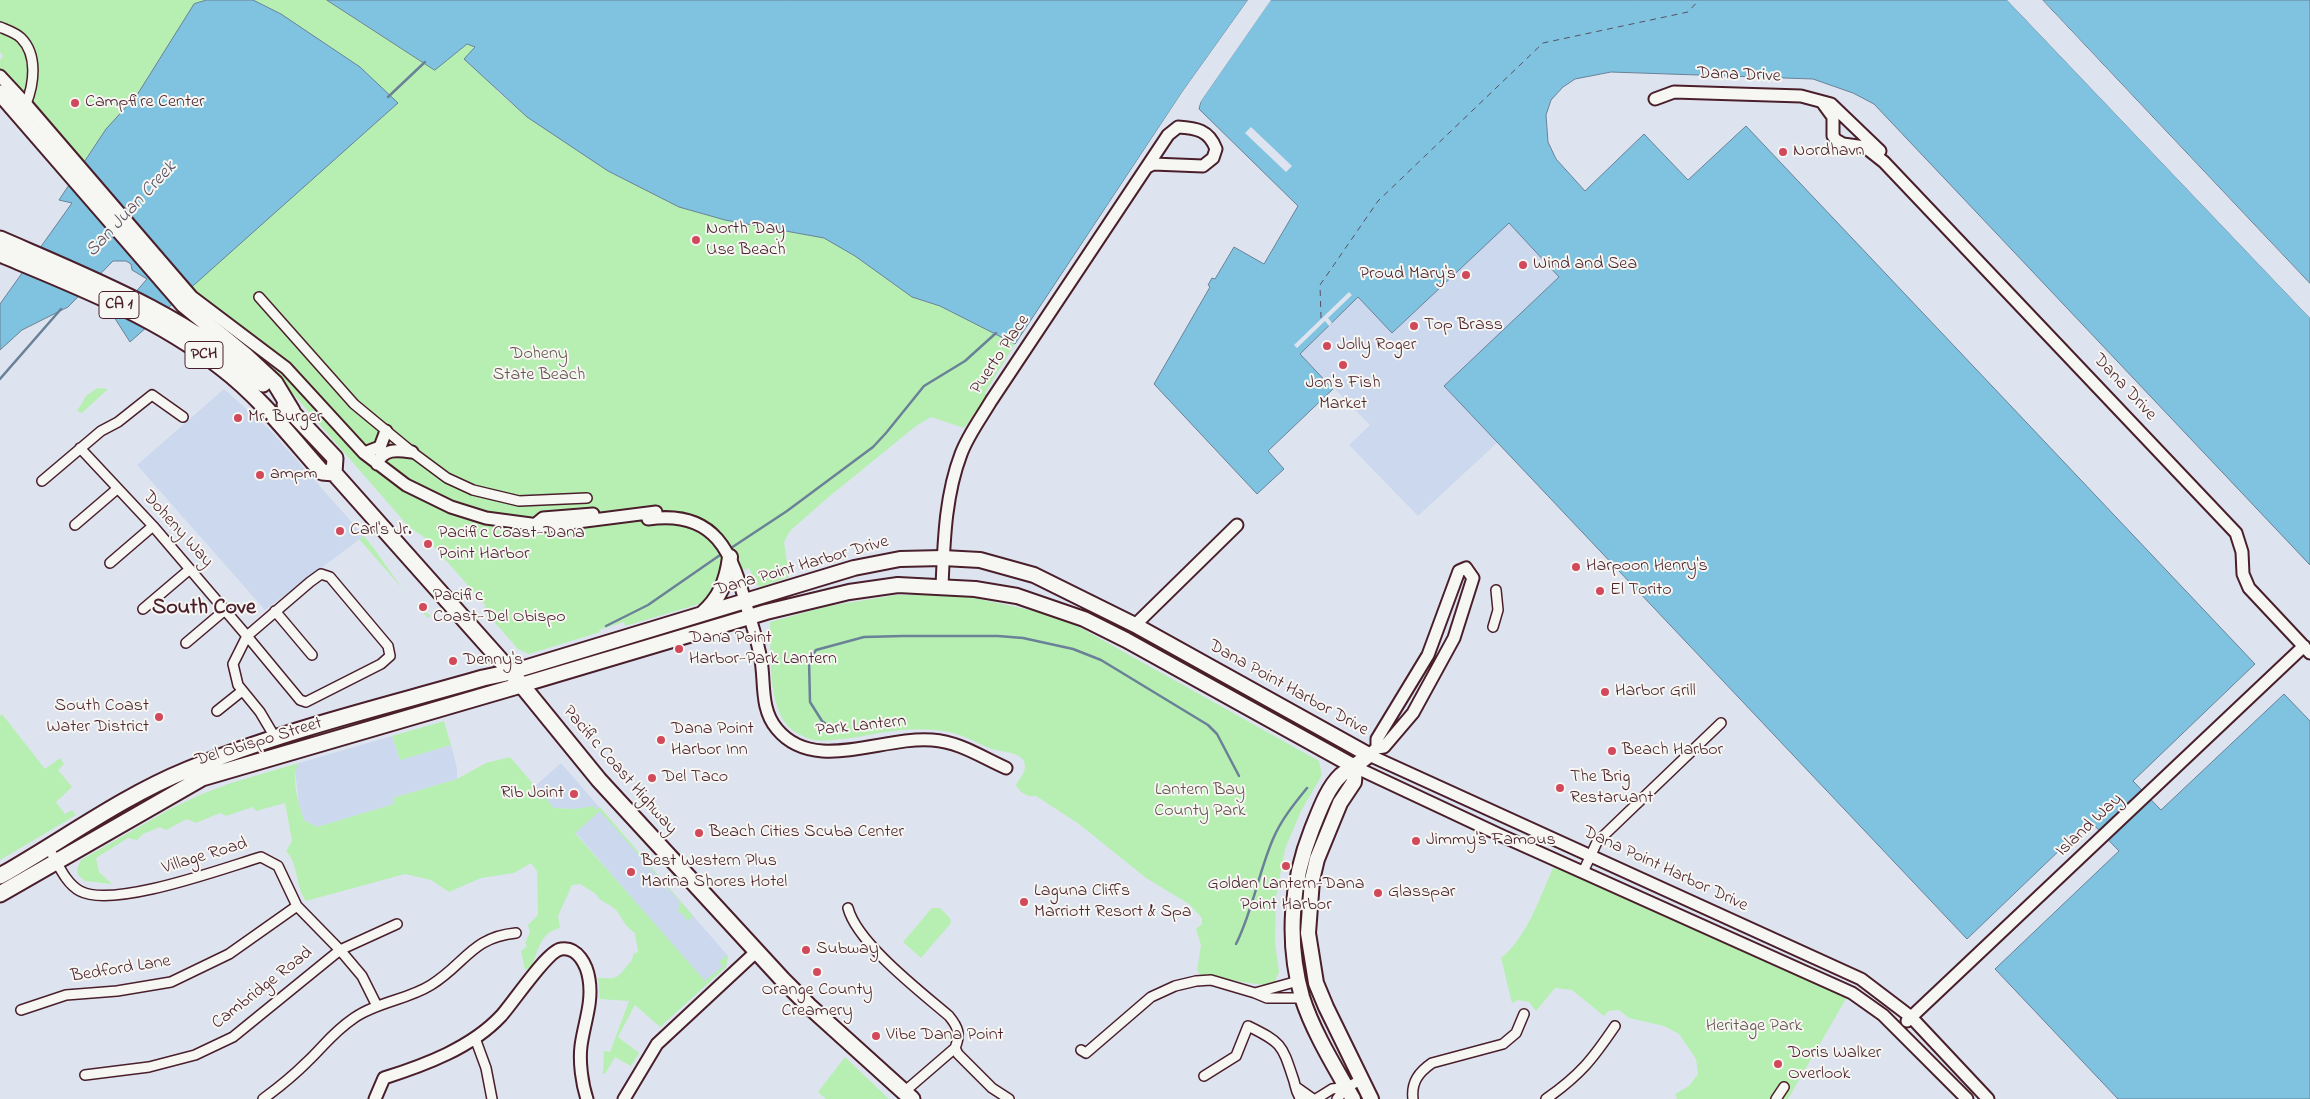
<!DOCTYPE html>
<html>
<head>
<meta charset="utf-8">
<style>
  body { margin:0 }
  canvas { display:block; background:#dde4ef }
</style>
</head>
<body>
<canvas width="2310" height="1099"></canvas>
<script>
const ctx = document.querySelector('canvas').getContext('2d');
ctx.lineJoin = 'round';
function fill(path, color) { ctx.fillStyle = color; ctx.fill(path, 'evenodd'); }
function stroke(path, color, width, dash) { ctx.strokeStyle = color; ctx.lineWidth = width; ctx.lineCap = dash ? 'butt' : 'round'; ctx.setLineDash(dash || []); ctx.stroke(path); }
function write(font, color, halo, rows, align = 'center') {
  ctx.font = font + ' "Indie Flower",sans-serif'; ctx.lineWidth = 4; ctx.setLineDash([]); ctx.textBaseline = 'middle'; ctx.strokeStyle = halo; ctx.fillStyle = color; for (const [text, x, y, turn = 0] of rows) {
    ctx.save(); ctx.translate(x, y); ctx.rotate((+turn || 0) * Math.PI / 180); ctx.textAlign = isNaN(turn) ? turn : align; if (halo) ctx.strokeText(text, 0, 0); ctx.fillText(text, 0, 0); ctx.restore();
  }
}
const built = new Path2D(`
  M1509,222L1559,277L1444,386L1497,443L1418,516L1349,445L1370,425L1300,354L1358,297L1393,333Z
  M224,389L271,431L364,536L265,610L137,465Z
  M392,736L400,760L451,745L457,769V779L393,798L394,804L317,827L304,820L299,805L295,769L299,763Z
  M561,763L728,956L726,967L706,984L575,832L598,812L591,807L575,809L554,808L534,787Z`);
const green = new Path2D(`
  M0,0H327L435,69L467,44H472L497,91L527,117L608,171L679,207L725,220L824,238L855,256L912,297L940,306L1015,344L985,393L987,396L964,428L931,417L916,426L825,500L790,531L784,542L789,577L760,587L756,584L749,568L723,579L706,602L625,626L624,622L599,630L600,632L529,654L518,649L483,609L486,606L428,540L408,526L254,349L190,303L0,84V60L3,56L0,52Z
  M97,388L108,389L82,413L77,411L86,396Z
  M364,536C385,560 404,599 431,616L428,618L359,539Z
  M896,595H961L1044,613L1079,627L1319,761L1322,775L1301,811L1285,849L1276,897L1275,942L1279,972L1273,985C1248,985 1226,977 1201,976L1197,970L1201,945L1196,929L1202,924V918L1189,904L1146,878L1079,824L1036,796C1027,797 1020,793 1016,785C1018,780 1022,777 1024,772C1031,750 1000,753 989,748C969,739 959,732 935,730C907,727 879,733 852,738C839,739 827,742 814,740C808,739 795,733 790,728C767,708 771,651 770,622L829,606Z
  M487,685L402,710L383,720L305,743L304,738Z
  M2,714L45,769L60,758L64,764L58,770L72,787L56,802L65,814L72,810L76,815L0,860V716Z
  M444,721L451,745L400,760L392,736Z
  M510,757L554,808L575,809L593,806L597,810L600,807L693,916L687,921L683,913L681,914L678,912L680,902L600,811L575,833L705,981L723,966L719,962L727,955L728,956L726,967L660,1027L635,1005L618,1037L639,1053L631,1066L615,1057L605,1074L603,1073L604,1051L610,1052L629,1001L600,999L598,978C614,978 616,981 626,967C630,962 633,961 633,954L638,952L635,933C622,924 624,919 615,909C609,903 599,902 596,894L580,884L572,885L558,916L560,928C541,932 538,950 532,966L525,970L521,951L527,946L525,943L530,932L528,925L538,915L537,871L531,863L514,873L481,878L449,892L431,880L405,874L306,901C295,886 299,865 286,851L292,841L285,803L256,811L253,807L226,816L220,813L196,823L187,819L166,830L160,827L143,834L137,840L128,838L96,858L99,872L112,884L85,881L78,875L77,869L81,860L172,808L202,794L231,783L299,763C290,777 299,805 304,820L317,827L394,804L393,798L457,779L486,763Z
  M1554,866L1847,997L1788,1099H1677L1675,1094L1689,1086L1698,1074L1696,1059L1679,1034L1664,1026L1629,1018L1619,1010L1608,1011L1604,1016L1572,990L1555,988L1536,1011L1529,1002L1518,1000L1512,1003L1501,958C1528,936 1540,896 1554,866Z
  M932,908H940L950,918L951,923L921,958L903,942Z
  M845,1057L889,1099H826L818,1092Z`);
const water = new Path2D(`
  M207,0H253L281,14L360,67L398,103L130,342L114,317L147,279L132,270L131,264L126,261H113L68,307L22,330L0,350V304L72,203L59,200L106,129L137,95L194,4Z
  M327,0H1248L1183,91L1015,344L940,306L912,297L855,256L824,238L725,220L679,207L608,171L527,117L464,59L475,47L467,44L435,70Z
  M1271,0H2007L2310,318V565L1874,104L1853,93L1813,79L1611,72L1575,79L1563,87L1551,100L1546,115L1548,142L1556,159L1585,191L1644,134L1688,180L1746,126L2255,664L2133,781L2161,810L2284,694L2310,721V1099H2118L1995,969L2119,851L2090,821L1967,939L1444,386L1559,277L1509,223L1392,333L1358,297L1300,354L1333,389L1268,451L1284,469L1257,494L1154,384L1210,287L1208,285L1212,278L1215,279L1234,247L1264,264L1298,206L1199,109L1201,101Z
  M2043,0H2310V283Z`);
const pier = new Path2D(`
  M1248,0L1250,1L1185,93L1017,346L1014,347L1183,91Z
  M1268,0H1271L1201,101L1197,110L1199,99Z
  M2007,0H2011L2310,314V318Z
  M2040,0H2042L2310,285L2308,284Z
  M1251,127L1292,166L1286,172L1245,133Z
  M1349,292L1352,295L1328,318L1332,323L1329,326L1325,321L1297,348L1294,345Z`);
const stream = new Path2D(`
  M388,97L425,62
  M0,379L61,309
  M728,550L787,511L873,447L886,433L924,386L965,361L996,333
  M606,626L648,605L723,553
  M834,730L822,721L810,702L809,660L816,650L864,637L903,636H998L1023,638L1073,649L1101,660L1208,725L1217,734L1239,776
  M1236,944C1253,910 1258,874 1273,839C1281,820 1294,804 1307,788`);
const ferry = new Path2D(`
  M1321,318L1320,285L1378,201L1543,43L1688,12L1699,0`);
const minor = new Path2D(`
  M0,27C7,30 16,33 21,38C38,55 34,84 26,104
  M259,297L354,404L412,452L447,478L473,490L519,501L587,498
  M80,448L153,526L247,636L233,664L238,685L260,712L276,739
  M42,481L101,431L118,422L152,395L183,417
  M75,525L117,489
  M110,563L153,526
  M321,574L330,577L388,646L390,656L381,664L306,702L300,700L247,636L310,582Z
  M143,609L190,569
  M275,611L312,655
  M1493,627L1498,610L1496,590
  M186,643L225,610
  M217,711L242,691
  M49,849C58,863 65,883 80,891C113,909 224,868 261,857L278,866L297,906L340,950L362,976L377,1006
  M1583,872L1597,842L1721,723
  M848,908C857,943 921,992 949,1016C958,1027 961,1034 955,1048L958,1054L992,1088L1009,1099
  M1255,993L1298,981
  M21,1010L66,995L117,991L171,982L229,954L297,906
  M475,1038L486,1068L492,1099
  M1081,1050L1086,1053L1151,997L1175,986L1196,981L1211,980L1255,993L1267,998H1302
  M85,1075L149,1067L195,1055L233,1037L340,950L397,924
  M1204,1076L1236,1056L1248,1026C1283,1043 1282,1045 1294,1081C1296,1088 1296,1093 1301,1099
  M1296,1087L1313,1099
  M904,1092L955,1048
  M263,1099C278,1088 293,1076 307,1062C325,1045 332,1033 354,1018C377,1002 407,1000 431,985C465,964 472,937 516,933
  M1316,1099L1332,1089L1347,1087
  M1337,1099L1347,1087L1361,1080
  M1413,1099C1411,1082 1419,1072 1432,1063L1503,1044L1516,1033L1524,1014
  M1546,1099C1580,1075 1592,1060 1615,1026
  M1776,1099L1784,1087`);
const tertiary = new Path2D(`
  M0,76L26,104L192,297L286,368L364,453L406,485L451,507L486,518L546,526L656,512
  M1655,99L1674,92L1801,96L1831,104L1880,151
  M1822,102L1833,117V136L1836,140L1843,144L1865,147L1884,162L2236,533L2242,552L2243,574L2249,588L2310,653
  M367,452L380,447L386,431
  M377,464C383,448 397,450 412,452
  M648,519C716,509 732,553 747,608C752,625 758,642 761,660C765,683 760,709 777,729C814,774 882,736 932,740C960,742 981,757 1006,768
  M537,523L543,518L593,514
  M942,586C944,542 945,496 961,454C968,435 981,418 991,401L1168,135L1178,127C1196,128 1209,130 1216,149L1213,158L1203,166L1153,164L1149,166
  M1135,625L1237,525
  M1377,748V739L1428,655L1459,571L1466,568L1473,578L1454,638L1413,713L1384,747L1377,748L1369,755L1861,979L1911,1017L1988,1099
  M1355,767L1500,835L1852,993L1883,1015L1967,1099
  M1907,1021L2304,646
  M375,1099L384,1078C425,1065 471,1048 501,1016C513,1003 547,951 561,949C578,946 587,966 589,979C593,1003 584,1023 581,1046C579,1062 582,1084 587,1099
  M624,1099L657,1044L757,951`);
const secondary = new Path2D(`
  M702,614C720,598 727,581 730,557
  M511,672L854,568L900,559L943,558L980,560L1034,575L1135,625L1369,755C1360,763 1350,768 1341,775C1327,788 1319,812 1312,829C1291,882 1286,941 1302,997C1313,1032 1335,1067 1353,1099
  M521,685L766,612L849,592L898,585L975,589L1017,596L1084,619L1126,640L1355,767
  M1355,767L1354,782L1340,803L1317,859L1312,880L1308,933L1316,983L1326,1007L1371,1099`);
const primary = new Path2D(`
  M0,876C62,841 121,797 187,770C280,731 386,706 483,678L511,672
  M0,894L202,778L521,685`);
const trunk = new Path2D(`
  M0,93L184,305L245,355L275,383L292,411
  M0,239C92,279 187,316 263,384
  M0,254C77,286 155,316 222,368C260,397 290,436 322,472L334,473L511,672L599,780L783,980L809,1006L912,1099
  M285,405L335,458L334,473`);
const markers = [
  [75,103,5,"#d1495b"],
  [1783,152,5,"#d1495b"],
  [696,240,5,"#d1495b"],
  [1523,265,5,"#d1495b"],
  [1466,275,5,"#d1495b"],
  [1414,326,5,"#d1495b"],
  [1327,346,5,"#d1495b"],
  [1343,365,5,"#d1495b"],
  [238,418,5,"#d1495b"],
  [260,475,5,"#d1495b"],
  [340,531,5,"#d1495b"],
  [428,544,5,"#d1495b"],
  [1576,567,5,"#d1495b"],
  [1600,591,5,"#d1495b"],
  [423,607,5,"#d1495b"],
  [679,649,5,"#d1495b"],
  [453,661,5,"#d1495b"],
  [1605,692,5,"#d1495b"],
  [159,717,5,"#d1495b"],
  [661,740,5,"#d1495b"],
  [1612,751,5,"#d1495b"],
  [652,778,5,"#d1495b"],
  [1560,788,5,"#d1495b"],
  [574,794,5,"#d1495b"],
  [699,833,5,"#d1495b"],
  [1416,841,5,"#d1495b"],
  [1286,866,5,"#d1495b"],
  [631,872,5,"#d1495b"],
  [1378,893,5,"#d1495b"],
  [1024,902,5,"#d1495b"],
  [806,950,5,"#d1495b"],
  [817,972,5,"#d1495b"],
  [876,1036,5,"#d1495b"],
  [1778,1064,5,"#d1495b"]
];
const shields = [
  [119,305,40],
  [204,355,38]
];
const shieldNames = [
  ["CA 1",119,305],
  ["PCH",204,355]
];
const streetNames = [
  ["Dana Drive",1739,76,2],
  ["Puerto Place",1001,355,-56],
  ["Dana Drive",2124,388,47],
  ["Doheny Way",177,530,48],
  ["Dana Point Harbor Drive",802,567,-16],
  ["Dana Point Harbor Drive",1288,689,29],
  ["Park Lantern",861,727,-6],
  ["Del Obispo Street",259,743,-17],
  ["Pacific Coast Highway",619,771,49],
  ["Island Way",2090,826,-43],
  ["Village Road",205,857,-17],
  ["Dana Point Harbor Drive",1665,870,25],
  ["Bedford Lane",121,970,-9],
  ["Cambridge Road",263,989,-38]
];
const poiNames = [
  ["Campfire Center",85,103],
  ["Nordhavn",1793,152],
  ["North Day",706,230],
  ["Use Beach",706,251],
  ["Wind and Sea",1533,265],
  ["Proud Mary's",1456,275,"right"],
  ["Top Brass",1424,326],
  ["Jolly Roger",1337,346],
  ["Jon's Fish",1343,384,"center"],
  ["Market",1343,405,"center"],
  ["Mr. Burger",248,418],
  ["ampm",270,475],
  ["Carl's Jr.",350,531],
  ["Pacific Coast-Dana",438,534],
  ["Point Harbor",438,555],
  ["Harpoon Henry's",1586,567],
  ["El Torito",1610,591],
  ["Pacific",433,597],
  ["Coast-Del Obispo",433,618],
  ["Dana Point",689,639],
  ["Harbor-Park Lantern",689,660],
  ["Denny's",463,661],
  ["Harbor Grill",1615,692],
  ["South Coast",149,707,"right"],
  ["Water District",149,728,"right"],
  ["Dana Point",671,730],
  ["Harbor Inn",671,751],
  ["Beach Harbor",1622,751],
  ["Del Taco",662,778],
  ["The Brig",1570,778],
  ["Restaruant",1570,799],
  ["Rib Joint",564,794,"right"],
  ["Beach Cities Scuba Center",709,833],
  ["Jimmy's Famous",1426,841],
  ["Best Western Plus",641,862],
  ["Marina Shores Hotel",641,883],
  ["Golden Lantern-Dana",1286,885,"center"],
  ["Point Harbor",1286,906,"center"],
  ["Laguna Cliffs",1034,892],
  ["Marriott Resort & Spa",1034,913],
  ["Glasspar",1388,893],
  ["Subway",816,950],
  ["Orange County",817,991,"center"],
  ["Creamery",817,1012,"center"],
  ["Vibe Dana Point",886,1036],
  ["Doris Walker",1788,1054],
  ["Overlook",1788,1075]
];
const parkNames = [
  ["Doheny",539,355],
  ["State Beach",539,376],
  ["Lantern Bay",1200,791],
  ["County Park",1200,812],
  ["Heritage Park",1754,1027]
];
const waterNames = [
  ["San Juan Creek",132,210,-47]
];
const districtNames = [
  ["South Cove",204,609]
];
fill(built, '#ccd8ed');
fill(green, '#b7efb2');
fill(water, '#7fc3e0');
stroke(water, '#6a8198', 1);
fill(pier, '#dde4ef');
stroke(stream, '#6a8198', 2.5);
stroke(ferry, '#5a5061', 1, [6, 5]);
stroke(minor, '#4a1f2b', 12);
stroke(tertiary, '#4a1f2b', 15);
stroke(secondary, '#4a1f2b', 18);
stroke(primary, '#4a1f2b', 19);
stroke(trunk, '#4a1f2b', 19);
stroke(minor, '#f6f6f2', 9);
stroke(tertiary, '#f6f6f2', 11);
stroke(secondary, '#f6f6f2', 14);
stroke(primary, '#f6f6f2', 15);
stroke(trunk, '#f6f6f2', 15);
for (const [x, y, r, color] of markers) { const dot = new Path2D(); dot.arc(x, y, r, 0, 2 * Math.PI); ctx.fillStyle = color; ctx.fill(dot); stroke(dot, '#f6f6f2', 2); }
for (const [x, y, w] of shields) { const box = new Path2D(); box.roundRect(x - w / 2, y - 13.5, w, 27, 4); ctx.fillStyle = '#f6f6f2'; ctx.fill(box); stroke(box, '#4a1f2b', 1); }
write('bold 16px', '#4a1f2b', null, shieldNames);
write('18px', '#4a1f2b', '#f6f6f2', streetNames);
write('18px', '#4a1f2b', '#f6f6f2', poiNames, 'left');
write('18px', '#65534d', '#f6f6f2', parkNames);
write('italic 19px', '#5a5061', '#f6f6f2', waterNames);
write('bold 22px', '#4a1f2b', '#f6f6f2', districtNames);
</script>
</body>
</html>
